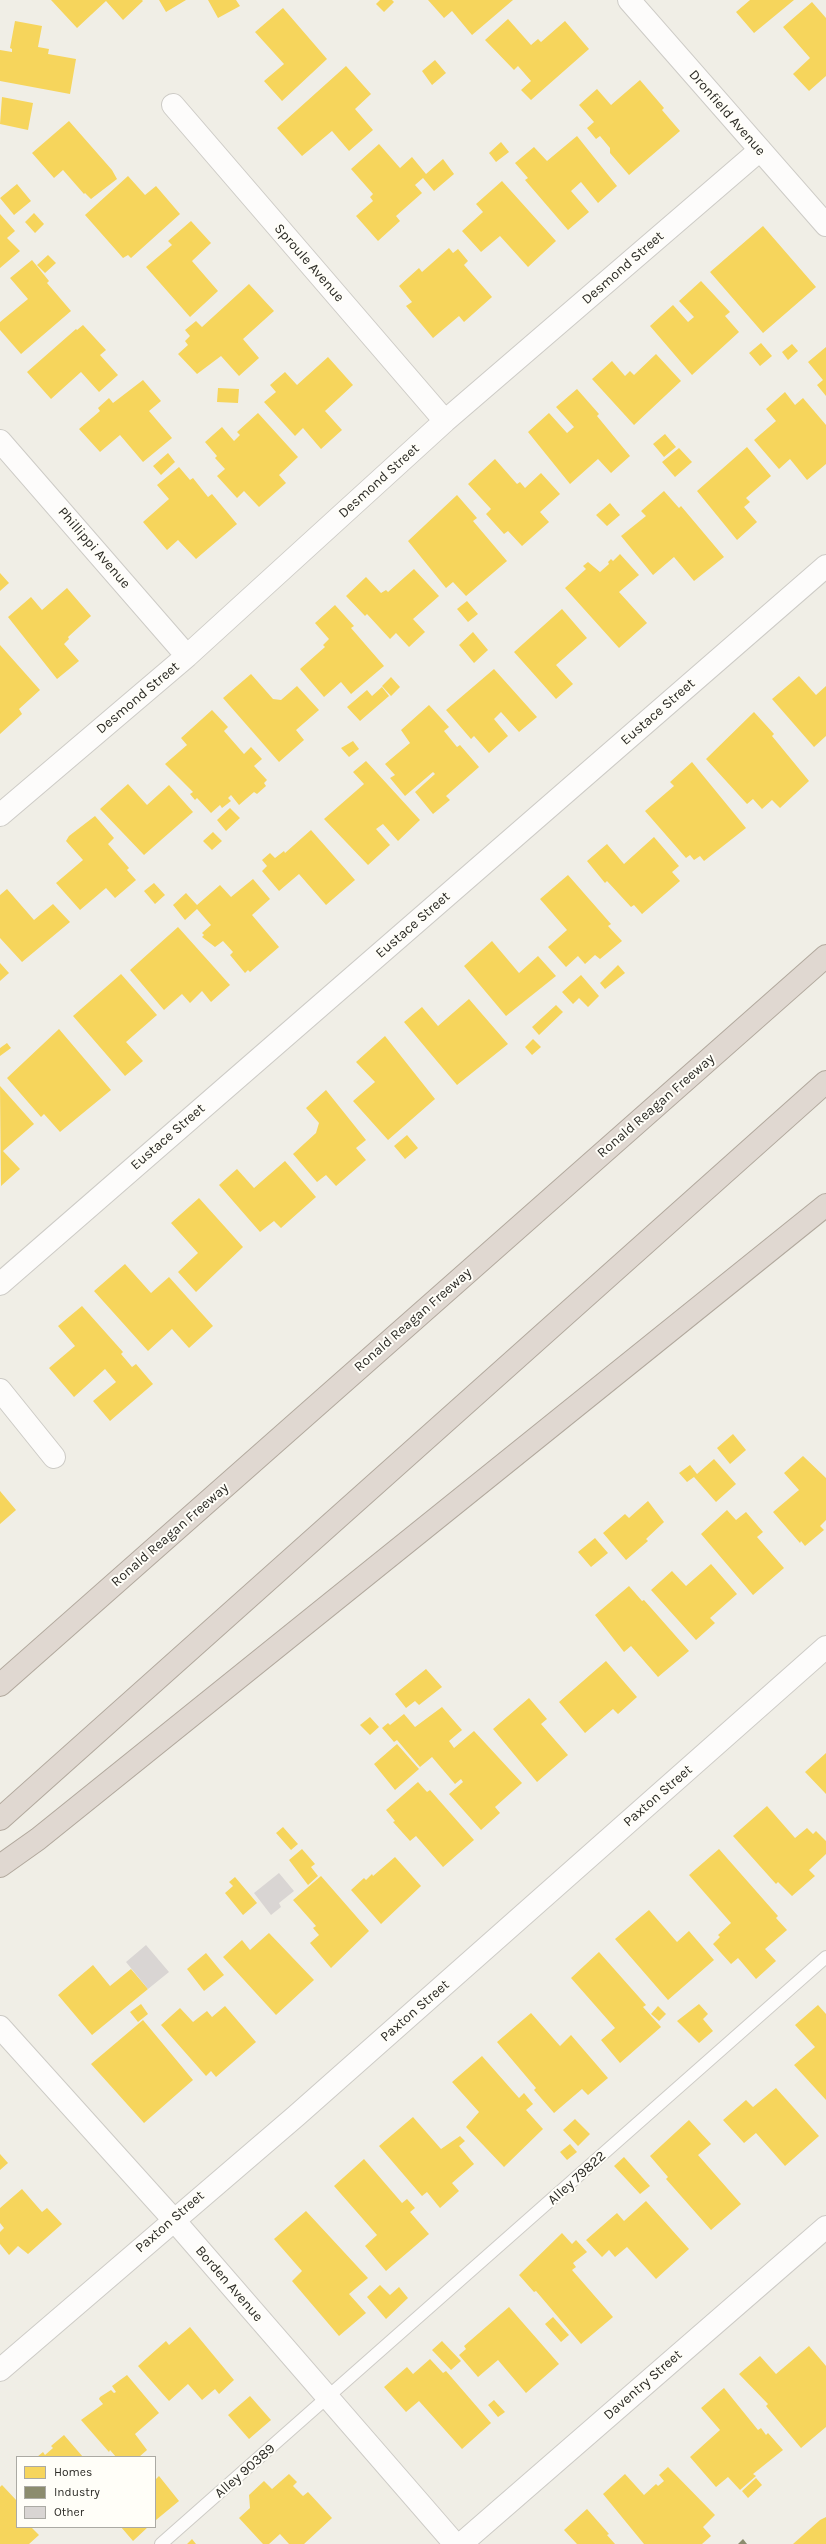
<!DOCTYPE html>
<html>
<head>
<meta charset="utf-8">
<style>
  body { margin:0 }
  #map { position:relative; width:826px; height:2544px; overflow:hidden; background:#f0eee6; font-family:Karla,sans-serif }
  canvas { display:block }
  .legend { position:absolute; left:16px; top:2456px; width:140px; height:72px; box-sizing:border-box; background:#fffef8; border:1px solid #abaaa4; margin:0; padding:5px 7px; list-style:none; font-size:12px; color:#2c2b26 }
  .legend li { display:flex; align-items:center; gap:8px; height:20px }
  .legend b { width:20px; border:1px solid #abaaa4 }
</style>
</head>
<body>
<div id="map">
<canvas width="826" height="2544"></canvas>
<ul class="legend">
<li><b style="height:11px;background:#f6d55c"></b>Homes</li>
<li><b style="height:11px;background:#8c8c6e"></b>Industry</li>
<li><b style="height:11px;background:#d9d5d3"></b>Other</li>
</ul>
</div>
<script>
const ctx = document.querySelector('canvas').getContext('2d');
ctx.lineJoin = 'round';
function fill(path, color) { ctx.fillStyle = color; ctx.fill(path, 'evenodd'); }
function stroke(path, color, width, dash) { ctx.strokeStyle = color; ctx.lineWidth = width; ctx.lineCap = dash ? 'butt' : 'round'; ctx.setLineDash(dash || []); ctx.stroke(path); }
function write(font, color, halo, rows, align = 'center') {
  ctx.font = font + ' Karla,sans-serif'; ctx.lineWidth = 4; ctx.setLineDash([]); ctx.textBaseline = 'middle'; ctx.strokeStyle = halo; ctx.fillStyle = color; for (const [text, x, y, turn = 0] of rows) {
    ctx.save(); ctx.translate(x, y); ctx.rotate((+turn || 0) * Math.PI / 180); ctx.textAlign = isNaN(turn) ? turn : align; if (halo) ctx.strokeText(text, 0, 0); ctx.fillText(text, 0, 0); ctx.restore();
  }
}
const homes = new Path2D(`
  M51,0H142L143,1L123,20L106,1L77,28Z
  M159,0H186L166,12Z
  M208,0H236L240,6L218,18Z
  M380,0H392L394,2L384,12L376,4Z
  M428,0H513L472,35L452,11L444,18Z
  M750,0H794L754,33L736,12Z
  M812,2L826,18V76L809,91L793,74L810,58L783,27Z
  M283,8L327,59L282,101L264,81L284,64L255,32Z
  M508,19L531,45L538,39L541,42L565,21L589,49L531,100L521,90L531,81L518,66L514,70L485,40Z
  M15,21L42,26L38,47L49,49L48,54L76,59L70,94L0,81V50L12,52V49L10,48Z
  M435,60L446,73L432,85L422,71Z
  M346,66L371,94L355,109L373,130L349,151L332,131L302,156L277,128Z
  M640,80L664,108L662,110L680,131L629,175L610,153V148L600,136L596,139L587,128L594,122L579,105L597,89L611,105Z
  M2,97L33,103L28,130L0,124Z
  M69,121L112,170L117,179L91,199L85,193L84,194L63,170L54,178L32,153Z
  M577,136L617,186L598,203L581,182L571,191L589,212L568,230L525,180L528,178L515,163L534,147L547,161Z
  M501,142L509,152L496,162L489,153Z
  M379,144L400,168L412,157L426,174L443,159L454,174L434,191L423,178L415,185L422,193L396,216L400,221L378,241L356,216L373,201L370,197L373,194L351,169Z
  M128,176L145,195L156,186L180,214L131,258L128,255L123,258L85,215Z
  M502,181L556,241L528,267L500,236L481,252L462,231L483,212L476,204Z
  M17,184L31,201L14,215L0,198Z
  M34,213L44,224L35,233L25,222Z
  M0,214L15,231L7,238L20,251L0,268Z
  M191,221L211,243L192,261L218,291L190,317L146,267L172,245L168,241Z
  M763,226L816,287L763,333L710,272Z
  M449,248L453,253L458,249L468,261L464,265L492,297L464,322L459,316L433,338L406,306L412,302L399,286L419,268L422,272Z
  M48,255L56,263L45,273L37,265Z
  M32,260L49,281L47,283L71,311L21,354L0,330V322L28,299L10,278Z
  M701,281L730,312L725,316L739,332L692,375L650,326L673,305L688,322L694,317L679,301Z
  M249,284L274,311L243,339L259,358L239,376L221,356L197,374L178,354L188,345L185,341L190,336L185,330L196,321L202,327Z
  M83,325L106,350L100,355L118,375L99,392L81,372L51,399L27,372L76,329L77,330Z
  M761,343L772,356L760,366L749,353Z
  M792,344L798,351L788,360L782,352Z
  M826,347V396L817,385L823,380L808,362Z
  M656,354L681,381L634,425L592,379L612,361L625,376L630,371L634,375Z
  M328,357L353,385L325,411L342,430L321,449L303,428L295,436L264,402L276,392L270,385L285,372L297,385Z
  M143,380L161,401L149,411L172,438L143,462L120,435L100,452L79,429L100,411L98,408L109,398L113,403Z
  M218,388L239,389L238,403L217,402Z
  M577,389L599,414L597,416L630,456L611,473L598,459L570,484L528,432L549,413L567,433L574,427L556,407Z
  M785,392L795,405L803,398L826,425V464L807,480L790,459L779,469L754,440L776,421L766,409Z
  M258,413L298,457L279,475L286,483L259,507L244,491L237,498L217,476L225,469L215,458L217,456L205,442L222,427L234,441L240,435L237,432Z
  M665,434L676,447L664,457L653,444Z
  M747,447L771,476L746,498L750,502L744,507L757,522L737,540L697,491Z
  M679,448L692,462L675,477L662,462Z
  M168,453L175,462L161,475L153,466Z
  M495,459L517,484L520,482L525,488L541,473L560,494L540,512L549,522L522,546L508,531L504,534L486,514L491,509L468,484Z
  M179,467L190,480L193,478L208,497L212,494L237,524L196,559L178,540L167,550L143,522L169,499L157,485Z
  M664,491L679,508L681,506L724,557L694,581L674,557L653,575L621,536L646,516L641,511Z
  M457,495L477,518L473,521L507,561L466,596L453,582L446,588L408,541Z
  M610,503L620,515L607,526L596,515Z
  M620,554L639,575L619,592L647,623L619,648L565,588L586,569L583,566L588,562L600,572L609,564L608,562L611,559L613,561Z
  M414,569L439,596L413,619L425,632L409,647L396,633L390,639L367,614L365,616L346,596L366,577L381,593L386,590L388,592Z
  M0,573L9,583L0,591Z
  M67,588L91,616L68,637L69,639L64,644L79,661L57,679L8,617L31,597L42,610Z
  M467,601L478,614L468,622L457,609Z
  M335,605L354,626L351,628L384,666L351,694L341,682L324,697L300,669L325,647L323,645L329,639L315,623Z
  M562,609L587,638L556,665L573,684L556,699L514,652Z
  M473,632L488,650L474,663L459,645Z
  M0,645L40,690L19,709L22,714L0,734Z
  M494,669L537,717L519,732L501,712L494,719L508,736L489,753L474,736L471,739L446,710Z
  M251,674L273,699L281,700L297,686L319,710L296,730L304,740L279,762L223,698Z
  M799,676L816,695L826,686V736L814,747L772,699Z
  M391,677L400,687L391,696L382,686Z
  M382,687L389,696L360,721L347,707L367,690L372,696Z
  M429,705L449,727L444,731L457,747L460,745L479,767L446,796L450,800L433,814L415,792L435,774L433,772L405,796L390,778L395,775L385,764L410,743L401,730Z
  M212,710L228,727L224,731L244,754L251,747L262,759L254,766L267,780L264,783L266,786L257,794L254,792L239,805L231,795L228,798L231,801L222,808L220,805L211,813L197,798L195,800L190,794L193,792L165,764L187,745L181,738Z
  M754,712L774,734L772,736L809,781L780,808L772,800L762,809L753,799L747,804L706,759Z
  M353,741L359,749L349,757L341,748Z
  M366,761L420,820L398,841L383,824L376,829L390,845L368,865L324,819L364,784L353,772Z
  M692,762L746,828L704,861L700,856L694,860L690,855L686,858L645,811L674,786L670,782Z
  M128,784L147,805L169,785L193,812L144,855L100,809Z
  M230,808L240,818L226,831L217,820Z
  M95,816L114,838L108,844L129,868L127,870L136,880L115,898L106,888L80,910L56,883L83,860L66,841L69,836Z
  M311,830L355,880L326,905L299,874L279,891L262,871L267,866L262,860L270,853L275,858L284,851L285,853Z
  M213,832L222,841L212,850L203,841Z
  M654,837L679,866L672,872L680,881L642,914L634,905L631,907L607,881L605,883L587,861L607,844L624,864Z
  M568,875L611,924L608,926L622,941L600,959L595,955L585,964L578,956L566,967L548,947L567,930L540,899Z
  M253,879L270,899L252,915L279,947L250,972L248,970L245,973L230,955L233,952L223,941L215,947L202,937L204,935L202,933L211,925L197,909L185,920L173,905L186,893L197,905L220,885L231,897Z
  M154,883L165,895L155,904L144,891Z
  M7,889L34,920L53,904L70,922L22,962L0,938V895Z
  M178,927L230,985L211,1002L202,991L190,1003L182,994L164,1010L130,970Z
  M492,941L519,973L538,956L556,976L506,1016L464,966Z
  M0,963L9,973L0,981Z
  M618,965L625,973L605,989L600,983Z
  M121,974L157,1015L126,1042L143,1061L125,1076L73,1016Z
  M581,975L599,996L588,1007L579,998L573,1004L562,992Z
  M469,999L508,1044L457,1085L404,1022L422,1007L438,1026Z
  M556,1005L563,1012L539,1035L532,1027Z
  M59,1029L111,1090L60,1132L44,1114L41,1117L7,1078Z
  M385,1036L435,1099L388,1140L353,1101L375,1082L356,1062Z
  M533,1039L541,1047L532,1055L525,1047Z
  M7,1043L11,1048L0,1056V1048Z
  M0,1086L34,1124L3,1151L20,1169L1,1186Z
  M326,1090L366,1140L356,1148L366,1160L336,1186L326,1175L317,1182L293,1154L316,1133L319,1123L306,1108Z
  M407,1135L418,1148L405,1159L394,1146Z
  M285,1161L316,1197L281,1228L274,1221L260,1232L219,1185L237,1169L254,1188Z
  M199,1198L243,1247L196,1292L178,1272L198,1253L171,1223Z
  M125,1264L151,1293L169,1277L213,1326L189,1348L172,1329L148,1351L94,1291Z
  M82,1306L123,1352L121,1354L132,1367L136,1364L153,1384L110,1421L93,1401L116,1382L105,1369L74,1397L49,1368L75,1346L58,1326Z
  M733,1434L746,1450L730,1464L717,1448Z
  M803,1456L826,1478V1520L820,1526L824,1530L805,1546L801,1541L800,1543L773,1512L799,1490L784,1473Z
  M714,1459L736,1484L716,1502L694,1477L687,1482L679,1473L690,1465L697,1474Z
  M0,1491L16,1510L0,1524Z
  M648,1501L664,1522L646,1539L648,1541L626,1560L603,1533L625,1514L629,1518Z
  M727,1510L736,1520L746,1512L763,1532L757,1537L784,1568L753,1595L701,1534Z
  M595,1538L608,1553L591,1567L578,1552Z
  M711,1564L737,1594L710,1618L715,1623L696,1640L651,1590L672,1571L686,1586Z
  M629,1586L642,1601L644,1600L689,1651L658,1677L631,1646L624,1652L595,1615Z
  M606,1661L637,1697L618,1714L613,1709L585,1733L559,1702Z
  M426,1669L442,1687L419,1705L415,1701L406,1708L395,1694Z
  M529,1698L547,1719L541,1724L568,1755L537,1782L493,1729Z
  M442,1707L462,1730L449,1741L454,1748L474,1731L522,1783L495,1807L500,1813L481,1830L449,1794L463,1782L461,1779L455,1784L432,1757L420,1767L397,1740L394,1742L382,1728L388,1723L390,1725L404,1714L415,1727Z
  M370,1717L379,1727L370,1735L360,1725Z
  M397,1744L419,1769L395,1790L374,1764Z
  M826,1753V1794L805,1772Z
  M418,1782L427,1792L430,1790L474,1840L443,1867L416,1836L410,1841L393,1822L395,1821L386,1810Z
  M767,1806L795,1838L807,1828L813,1834L816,1831L826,1841V1854L809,1870L815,1876L792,1896L778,1882L776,1884L733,1836Z
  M283,1827L298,1844L291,1850L276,1833Z
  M302,1849L315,1864L311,1867L318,1876L308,1885L289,1860Z
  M719,1849L778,1916L776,1918L787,1930L765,1949L776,1961L756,1979L738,1958L731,1964L713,1944L720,1937L718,1935L731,1923L689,1875Z
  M395,1857L421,1886L381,1924L351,1890L364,1878L366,1880L372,1874L373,1876Z
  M321,1876L369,1931L331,1968L310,1943L319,1935L313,1928L316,1926L293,1900Z
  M235,1877L257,1903L243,1915L225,1893L233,1886L229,1882Z
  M649,1910L677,1942L689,1931L714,1960L668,2000L615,1939Z
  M269,1933L314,1980L276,2015L223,1957L242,1940L250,1950Z
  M599,1952L646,2005L643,2007L661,2027L620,2063L601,2040L615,2028L571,1978Z
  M206,1953L224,1975L204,1991L187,1969Z
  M93,1965L110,1986L131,1969L148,1989L92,2035L58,1995Z
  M141,2004L148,2014L138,2022L130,2012Z
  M699,2004L708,2014L703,2019L713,2031L699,2043L677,2021Z
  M818,2005L826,2014V2100L794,2065L815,2047L795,2025Z
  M225,2006L256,2042L216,2077L211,2071L206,2076L161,2025L180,2008L193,2022L207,2011L212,2017Z
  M658,2006L666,2014L659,2021L651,2014Z
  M531,2013L560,2046L571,2035L608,2078L588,2095L582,2089L554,2113L534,2090L536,2088L497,2042Z
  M143,2020L193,2080L144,2123L91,2064Z
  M482,2056L519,2098L524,2093L533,2104L526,2110L543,2129L504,2167L466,2127L479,2112L452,2082Z
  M776,2088L819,2136L785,2166L756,2133L744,2143L723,2120L746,2100L753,2107Z
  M413,2117L441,2149L460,2136L465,2141L459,2146L474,2164L452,2183L459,2191L440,2208L427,2192L422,2196L379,2146Z
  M575,2119L590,2134L578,2146L563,2130Z
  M689,2120L711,2144L698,2155L741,2204L711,2230L666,2179L668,2177L650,2156Z
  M570,2144L577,2152L567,2160L560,2152Z
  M0,2154L8,2163L0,2170Z
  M624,2157L650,2186L640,2194L614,2166Z
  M364,2159L402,2203L407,2199L415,2208L410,2212L429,2234L386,2271L365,2246L377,2235L334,2186Z
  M22,2189L42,2212L47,2208L62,2224L28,2254L18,2246L9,2255L0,2244V2232L4,2228L0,2223V2208Z
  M646,2201L689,2249L656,2279L627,2247L615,2257L609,2250L602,2257L586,2240L617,2213L624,2221Z
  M306,2211L368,2278L349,2294L366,2313L339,2336L292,2281L302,2271L274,2239Z
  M562,2233L572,2244L576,2240L587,2252L573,2263L576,2267L572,2270L613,2317L581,2344L536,2291L534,2292L519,2275Z
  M380,2285L390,2295L399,2287L408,2298L386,2319L367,2297Z
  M509,2307L559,2364L526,2393L498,2360L478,2377L459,2355L466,2349L464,2346Z
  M553,2317L569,2335L561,2342L545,2324Z
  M190,2327L234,2380L219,2394L215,2389L202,2400L188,2384L169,2401L138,2366L166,2341L169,2345Z
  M442,2341L461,2361L451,2370L432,2350Z
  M809,2346L826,2366V2427L801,2448L766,2406L768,2404L739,2374L760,2356L776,2374Z
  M430,2359L443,2373L446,2371L491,2423L462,2449L419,2401L406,2412L384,2387L407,2367L413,2374Z
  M127,2375L159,2413L135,2434L147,2450L139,2457H116L110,2450L109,2452L81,2420L103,2404L99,2399L100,2397L111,2390L114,2393L116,2392L112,2386Z
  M724,2388L758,2430L761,2428L766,2435L768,2433L783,2450L753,2474L756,2476L740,2490L728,2477L716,2487L690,2457L720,2430L701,2408Z
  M250,2396L271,2420L249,2439L228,2415Z
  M494,2400L505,2412L498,2417L488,2405Z
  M64,2435L83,2457H37L43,2452L45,2455L53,2448L51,2446Z
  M668,2467L715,2515L703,2527L711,2536L702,2544H644L603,2494L625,2474L644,2495L656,2484L658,2486L664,2481L659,2475Z
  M289,2474L297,2482L293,2486L303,2496L308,2492L332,2518L304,2544H289L280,2534L269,2544H263L239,2518L250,2508L249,2495L264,2481L272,2489Z
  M159,2476L179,2501L156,2520L155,2480Z
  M756,2478L762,2485L748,2498L742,2491Z
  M2,2485L17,2501V2527H31L39,2535L29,2544H0V2487Z
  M587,2509L609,2534L607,2535L615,2544H577L564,2530Z
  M826,2517V2544H793L820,2520Z
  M121,2527H148L133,2541Z
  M192,2539L196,2544H187Z`);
const industry = new Path2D(`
  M743,2539L747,2544H738Z`);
const building = new Path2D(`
  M279,1873L294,1891L279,1903L281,1907L271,1915L254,1893Z
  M146,1945L169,1972L148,1989L126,1962Z`);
const lane = new Path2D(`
  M161,2544L826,1957`);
const street = new Path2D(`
  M173,105L445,421
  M0,441L187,656
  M0,815L187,656L445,421L760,150
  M0,1284L826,566
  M0,1390L54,1457
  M0,2027L173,2219L455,2544
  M461,2544L826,2227`);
const secondary = new Path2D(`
  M629,0L826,225
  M0,2370L296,2116L826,1647`);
const highway = new Path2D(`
  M0,1685L826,956
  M0,1819L826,1082
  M0,1866L38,1839L826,1205`);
const streetNames = [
  ["Dronfield Avenue",727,113,49],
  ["Sproule Avenue",309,263,49],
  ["Desmond Street",623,268,-41],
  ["Desmond Street",379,481,-42],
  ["Phillippi Avenue",94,548,49],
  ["Desmond Street",138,698,-40],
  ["Eustace Street",658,712,-41],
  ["Eustace Street",413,925,-41],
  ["Ronald Reagan Freeway",656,1106,-41],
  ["Eustace Street",168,1137,-41],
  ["Ronald Reagan Freeway",413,1320,-41],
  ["Ronald Reagan Freeway",170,1535,-41],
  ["Paxton Street",658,1796,-41],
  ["Paxton Street",415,2011,-41],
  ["Alley 79822",577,2178,-42],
  ["Paxton Street",170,2222,-41],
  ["Borden Avenue",229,2284,49],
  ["Daventry Street",643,2385,-41],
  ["Alley 90389",245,2471,-41]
];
fill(homes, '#f6d55c');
fill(industry, '#8c8c6e');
fill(building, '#d9d5d3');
stroke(lane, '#cdcbc6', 14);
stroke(street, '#cdcbc6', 24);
stroke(secondary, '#cdcbc6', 24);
stroke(highway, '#b1a89d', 24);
stroke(lane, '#fdfcfb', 12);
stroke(street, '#fdfcfb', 22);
stroke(secondary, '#fdfcfb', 22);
stroke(highway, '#e0d8d1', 22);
write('14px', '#2c2b26', '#fffef8', streetNames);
</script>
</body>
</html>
